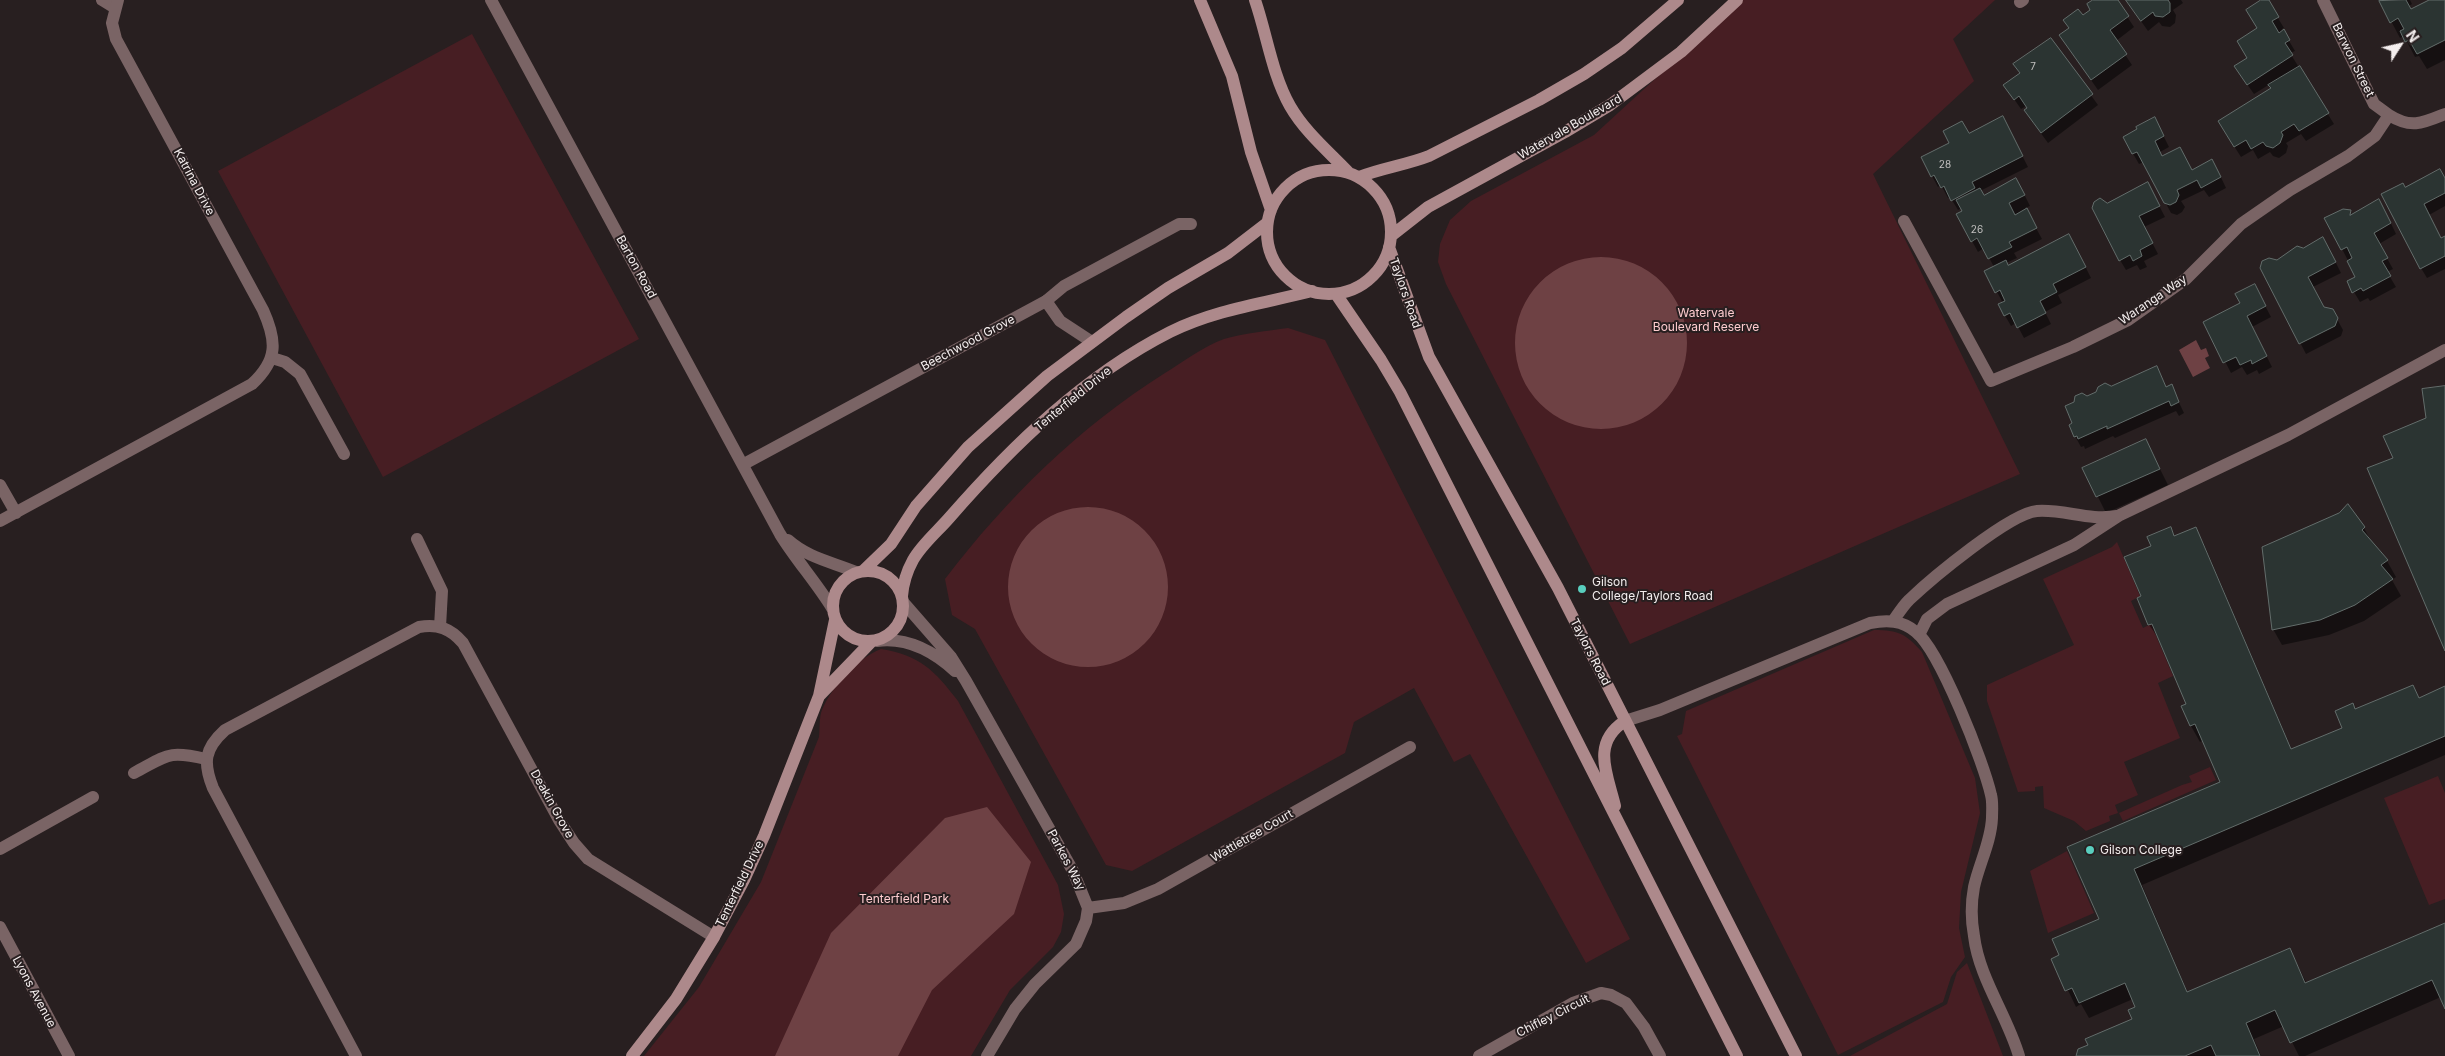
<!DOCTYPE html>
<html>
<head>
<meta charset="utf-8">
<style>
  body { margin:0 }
  #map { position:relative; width:2445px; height:1056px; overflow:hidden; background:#281f20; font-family:Inter,sans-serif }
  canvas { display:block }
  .north { position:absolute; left:2375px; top:20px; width:50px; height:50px; -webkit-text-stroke:4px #281f20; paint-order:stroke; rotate:55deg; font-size:14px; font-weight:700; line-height:20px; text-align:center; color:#f4eeee }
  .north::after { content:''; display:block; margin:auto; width:18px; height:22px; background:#f4eeee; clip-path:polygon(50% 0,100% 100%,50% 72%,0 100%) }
</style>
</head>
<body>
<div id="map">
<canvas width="2445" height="1056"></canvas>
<div class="north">N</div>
</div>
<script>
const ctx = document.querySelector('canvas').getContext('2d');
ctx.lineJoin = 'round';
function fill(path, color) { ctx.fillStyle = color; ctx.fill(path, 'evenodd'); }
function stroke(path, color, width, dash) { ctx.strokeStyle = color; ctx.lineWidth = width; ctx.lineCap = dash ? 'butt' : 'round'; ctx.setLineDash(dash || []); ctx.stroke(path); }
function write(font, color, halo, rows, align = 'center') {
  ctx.font = font + ' Inter,sans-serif'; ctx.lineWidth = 4; ctx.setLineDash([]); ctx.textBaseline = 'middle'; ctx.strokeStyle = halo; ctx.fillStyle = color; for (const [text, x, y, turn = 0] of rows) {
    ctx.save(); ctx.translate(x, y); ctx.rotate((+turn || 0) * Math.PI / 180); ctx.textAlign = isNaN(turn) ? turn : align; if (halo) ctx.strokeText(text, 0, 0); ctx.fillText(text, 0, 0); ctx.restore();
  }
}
const green = new Path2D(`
  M1741,0H1995L1953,39L1974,81L1873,174L2020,474L1630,644L1446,284L1438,262L1440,244L1450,220L1471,201L1594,135Z
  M472,34L639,339L383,477L218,171Z
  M1288,328L1325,340L1630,939L1586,963L1470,754L1454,762L1414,688L1354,722L1345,753L1132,871L1106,865L975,629L952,615L945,579C1007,498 1078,428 1165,373C1183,362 1204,346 1224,339C1244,333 1267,331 1288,328Z
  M2117,542L2140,596L2131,601L2143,628L2151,624L2173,676L2158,683L2180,738L2124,762L2138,795L2115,805L2118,813L2109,816L2110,821L2086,831L2074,821L2044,808L2043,786L2035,787V791L2018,792L1987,701V685L2074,645L2043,579L2112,547Z
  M1874,630C1899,630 1906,634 1922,652L1975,778L1980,813L1961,892L1959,928L1965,957L1951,977L1943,1002L1838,1055L1677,736L1682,734L1686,711Z
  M881,649C920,655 935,671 958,701L1058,885L1064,914L1061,932L1053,947L1010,990L971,1056H644L699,987L761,882L819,737C820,729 819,717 822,710C833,685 856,659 881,649Z
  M2210,767L2216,780L2123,821L2119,813L2182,785L2192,782L2189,776Z
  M2438,776L2445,793V899L2429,905L2384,798Z
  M2067,851L2094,913L2048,933L2030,871Z
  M1967,963L2003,1056H1850L1947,1004L1957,972Z`);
const water = new Path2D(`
  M1515 343a86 86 0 1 1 172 0a86 86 0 1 1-172 0Z
  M2196,340L2201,350L2206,348L2209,356L2205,358L2210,368L2193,377L2179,350Z
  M1008 587a80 80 0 1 1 160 0a80 80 0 1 1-160 0Z
  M987,807L1031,862L1014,914L932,990L898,1056H775L831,933L945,818Z`);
const shadow = new Path2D(`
  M2095,0H2116L2134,27L2116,41L2132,65L2098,90L2060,36L2091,10Z
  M2126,0H2181L2183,3L2173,10L2176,15L2175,23L2170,27L2162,26L2159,22L2148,31Z
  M2264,0H2267L2284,28L2282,29L2295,51L2290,53L2334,124L2306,141L2301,134L2286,143L2288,146L2286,153L2279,158L2273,156L2270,152L2258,159L2253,150L2241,157L2225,132L2272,89L2270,84L2254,94L2242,77Z
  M2380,0H2410L2412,4L2409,6L2411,11L2432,0H2445V60L2427,69L2419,56L2415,57L2404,36L2400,38Z
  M2051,40L2098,105L2048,143L2032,121L2026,111L2028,109L2026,106L2021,109L2005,86L2020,74L2015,64Z
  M2008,128L2028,167L1980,191L1983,197L2022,190L2030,206L2025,208L2042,239L2014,253L2017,258L2006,263L2008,266L2075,246L2091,278L2058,295L2062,303L2045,312L2051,324L2024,338L2016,323L2011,326L1999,305L2003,303L1986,272L1994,267L1984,248L1978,252L1972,241L1958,215L1964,212L1962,208L1958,210L1950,197L1948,198L1941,185L1938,187L1932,176L1969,134Z
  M2160,129L2169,147L2160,152L2162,157L2192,171H2218L2226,188L2209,197L2204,190L2181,201L2185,207L2182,212L2177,215L2171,213L2144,162L2139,164L2124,138Z
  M2445,180V206L2429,215L2441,240L2445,238V269L2427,278L2421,268L2404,189Z
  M2153,194L2165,217L2144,227L2158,254L2144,261L2147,267L2140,270L2137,265L2126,270L2120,260L2106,205Z
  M2350,211L2352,215L2385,211L2396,234L2379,244L2393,269L2387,272L2396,287L2370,301L2368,298L2360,302L2354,292L2357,278L2326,218Z
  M2329,249L2341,273L2313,287L2324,308L2332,310L2343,330L2341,336L2306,354L2262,268Z
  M2260,296L2271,317L2252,327L2272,367L2259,374L2257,370L2247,375L2242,367L2231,373L2205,322Z
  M2171,386L2184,413L2179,416L2176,411L2115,438L2113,436L2085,449L2084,446L2081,447L2075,436L2074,423L2087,397L2111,387L2166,388Z
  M2146,441L2168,485L2106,513L2084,469Z
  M2348,506L2364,528L2373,545L2387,561L2396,577L2392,580L2401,596L2364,621L2329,635L2282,645L2273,629Z
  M2195,528L2204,544L2292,750L2343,728L2355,711L2413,686L2420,699L2445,688V755L2142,885L2188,993L2290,950L2307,984L2445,925V1006L2441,997L2305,1056H2299L2284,1026L2254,1039L2261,1056H2077L2134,1020L2137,1007L2133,999L2089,1018L2081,1004L2076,1007L2053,959L2060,956L2100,920L2069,848L2222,782L2203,740L2200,742L2191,726L2183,707L2187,705L2160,640L2149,625L2142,597L2153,547L2170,529L2175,537Z`);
const building = new Path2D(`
  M2093,0H2118L2129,16L2110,30L2127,54L2091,80L2059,35L2069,28L2063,20L2078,9L2083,15L2090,10L2087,4Z
  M2126,0H2168L2170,3V12L2163,17L2155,16L2153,12L2141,21Z
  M2261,0H2269L2279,17L2272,21L2279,33L2284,29L2290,40L2285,43L2293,55L2247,85L2234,66L2247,58L2237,41L2257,28L2246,10Z
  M2406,0L2411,9L2429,0H2445V40L2417,54L2409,40L2405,42L2400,31L2404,29L2398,18L2390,23L2379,1Z
  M2051,38L2093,94L2041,133L2024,110L2027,108L2019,96L2014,100L2003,85L2020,73L2013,64Z
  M2300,66L2329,113L2299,131L2294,124L2281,132L2283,135L2280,143L2273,148L2266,146L2263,142L2251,149L2246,140L2234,147L2218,121L2271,88L2268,85Z
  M2003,116L2023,156L1972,182L1975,188L1951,201L1944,186L1941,188L1934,175L1931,177L1921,157L1949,143L1943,131L1962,121L1969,133Z
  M2155,117L2164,136L2155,141L2162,156L2180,147L2192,170L2212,159L2221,177L2201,188L2197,180L2177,190L2179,195L2176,202L2170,205L2164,203L2137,152L2132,154L2123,137L2137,129L2136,127Z
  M2440,169L2445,178V193L2424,204L2441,238L2445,236V256L2420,269L2381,194L2403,183L2405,187Z
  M2016,178L2025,195L2009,203L2015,215L2027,208L2037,228L2009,242L2012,247L1988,259L1977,238L1971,242L1956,214L1962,211L1956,200L1980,188L1984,195Z
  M2148,182L2160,206L2139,216L2153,243L2140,250L2142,256L2133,261L2130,255L2119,261L2092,208L2094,202L2100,198L2107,203Z
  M2379,199L2391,223L2374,233L2388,258L2382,261L2391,276L2363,291L2361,288L2352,293L2347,281L2355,277L2347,261L2352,258L2347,247L2341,250L2324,218L2343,209L2351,210L2350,215Z
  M2069,234L2086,267L2053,284L2057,292L2040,301L2046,313L2017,328L2010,313L2004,316L1998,304L2005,301L2000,290L1995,293L1984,271L2006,260L2008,265Z
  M2323,237L2336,262L2308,277L2324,307L2333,309L2338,318L2335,326L2299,344L2260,268L2262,261L2269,258L2277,260L2297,246L2303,248Z
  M2255,284L2266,306L2247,316L2267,356L2252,364L2251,360L2240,365L2236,357L2223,363L2203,322L2240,303L2235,294Z
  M2157,366L2166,387L2172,384L2179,402L2171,406L2169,401L2107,429V426L2078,439L2077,436L2074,437L2069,425L2072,423L2065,406L2074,402L2075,396L2082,393L2087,396L2096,392L2098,387L2105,383L2111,386Z
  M2445,386V651L2367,468L2393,458L2383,436L2426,418L2422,389Z
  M2146,439L2160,469L2096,497L2082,468Z
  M2348,504L2365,527L2362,530L2388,560L2381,565L2393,579L2355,605L2320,620L2272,630L2262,547L2339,513Z
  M2171,527L2174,536L2196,527L2291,749L2342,728L2335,711L2353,703L2355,709L2413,685L2419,698L2445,686V736L2134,869L2187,992L2290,948L2305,983L2445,923V1009L2432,980L2290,1043L2275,1010L2246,1023L2260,1056H2216L2211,1045L2185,1056H2076L2078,1049L2088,1045L2085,1039L2132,1019L2128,1010L2135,1007L2125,983L2079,1003L2072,988L2065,991L2051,959L2059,955L2052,939L2099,919L2067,847L2220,782L2195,724L2190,726L2181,706L2186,704L2152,624L2148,625L2137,598L2141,596L2124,557L2151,546L2147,537Z`);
const lane = new Path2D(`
  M102,0L115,8
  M2020,2L2023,0
  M1046,301L1064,286L1179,224H1191
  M272,358L285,362L300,374L344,454
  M417,539L442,591L440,627
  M1893,621C1898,614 1903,606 1909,600C1931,579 2010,513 2037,511C2064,509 2089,521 2117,516
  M1919,635L1927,619L1947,604L2074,545L2120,515L2288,435L2445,350
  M1625,721L1660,710L1870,623C1887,620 1902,620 1916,632C1940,651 1984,763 1991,795C1993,802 1992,811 1992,818C1991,842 1979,864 1974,887C1971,903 1971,920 1974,936C1979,978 2007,1015 2019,1056
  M134,773C168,755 168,750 206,759
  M0,849L93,797`);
const street = new Path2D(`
  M491,0L780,534C796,560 816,582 832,608
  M2323,0L2374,104L2389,115
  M1904,221L1991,381L2073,347L2128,320L2186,279L2241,224L2290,190L2348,156L2375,136L2389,115C2411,129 2423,123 2445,114
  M744,464L1046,301L1060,321L1092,342
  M0,485L16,513
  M0,521L252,384C278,360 277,341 263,310L116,39L112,23L118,0
  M788,540C808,558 832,562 856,572
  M903,602L951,657L966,681L1073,871L1088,908L1086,921L1076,944L1035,984L1015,1009L987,1056
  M877,641C907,637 933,651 955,671
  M1088,908L1124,903L1158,889L1410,747
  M0,927L69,1056
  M356,1056L213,788C203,763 204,749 225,730L419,627C438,624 450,628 463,643L559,820L574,843L588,859L714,937
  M1479,1056L1573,1003L1601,993L1611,995L1626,1003L1644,1027L1660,1056`);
const secondary = new Path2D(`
  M1200,0L1232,76L1251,152L1271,210
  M1255,0C1267,35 1272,74 1290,106C1305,132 1328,151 1349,173
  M1267 232a62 62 0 1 1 124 0a62 62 0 1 1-124 0Z
  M1359,177C1382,168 1406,165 1429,156L1539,100L1584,74L1622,48L1678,0
  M1391,236L1428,207L1565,132L1610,105L1681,52L1737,0
  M1389,247L1429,357L1558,588L1796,1056
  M1336,294L1381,360L1400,392L1737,1056
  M833 606a35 35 0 1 1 70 0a35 35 0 1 1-70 0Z
  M863,571L891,544L916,506L968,447L1047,376L1126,317L1168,288L1228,253L1267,223
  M902,596C903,584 907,571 913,560C922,544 938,531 950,517C1012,446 1085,375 1170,332C1214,310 1265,303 1312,291
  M819,696L871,642
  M1615,806C1607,773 1591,743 1625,721
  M632,1056L676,999L714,937L744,880L764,836L819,696L835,620`);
const markers = [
  [1582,589,5,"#59cebe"],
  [2090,850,5,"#59cebe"]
];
const numberNames = [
  ["7",2033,67],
  ["28",1945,165],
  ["26",1977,230]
];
const streetNames = [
  ["Barwon Street",2353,60,64],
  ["Watervale Boulevard",1570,127,-30],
  ["Katrina Drive",194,182,62],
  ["Barton Road",636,267,61],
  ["Taylors Road",1405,293,71],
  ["Waranga Way",2153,300,-34],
  ["Beechwood Grove",968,343,-28],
  ["Tenterfield Drive",1073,399,-39],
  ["Taylors Road",1590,652,63],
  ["Deakin Grove",552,804,61],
  ["Wattletree Court",1252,836,-30],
  ["Parkes Way",1066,860,62],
  ["Tenterfield Drive",740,884,-64],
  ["Lyons Avenue",34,992,62],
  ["Chifley Circuit",1553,1016,-27]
];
const parkNames = [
  ["Watervale",1706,313],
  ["Boulevard Reserve",1706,327],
  ["Tenterfield Park",904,899]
];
const poiNames = [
  ["Gilson",1592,582],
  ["College/Taylors Road",1592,596],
  ["Gilson College",2100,850]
];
fill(green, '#471e23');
fill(water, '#6e4144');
fill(shadow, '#0007');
fill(building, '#2b3432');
stroke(building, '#636d6b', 1);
stroke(lane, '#7a6465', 12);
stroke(street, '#7a6465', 12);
stroke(secondary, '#ad898b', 12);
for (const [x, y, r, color] of markers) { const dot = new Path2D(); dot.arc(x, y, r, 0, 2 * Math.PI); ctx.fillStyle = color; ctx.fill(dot); stroke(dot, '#281f20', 2); }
write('10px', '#c2c0bf', null, numberNames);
write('12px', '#f4eeee', '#281f20', streetNames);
write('12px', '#fecccf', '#281f20', parkNames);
write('12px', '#f4eeee', '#281f20', poiNames, 'left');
</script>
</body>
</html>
